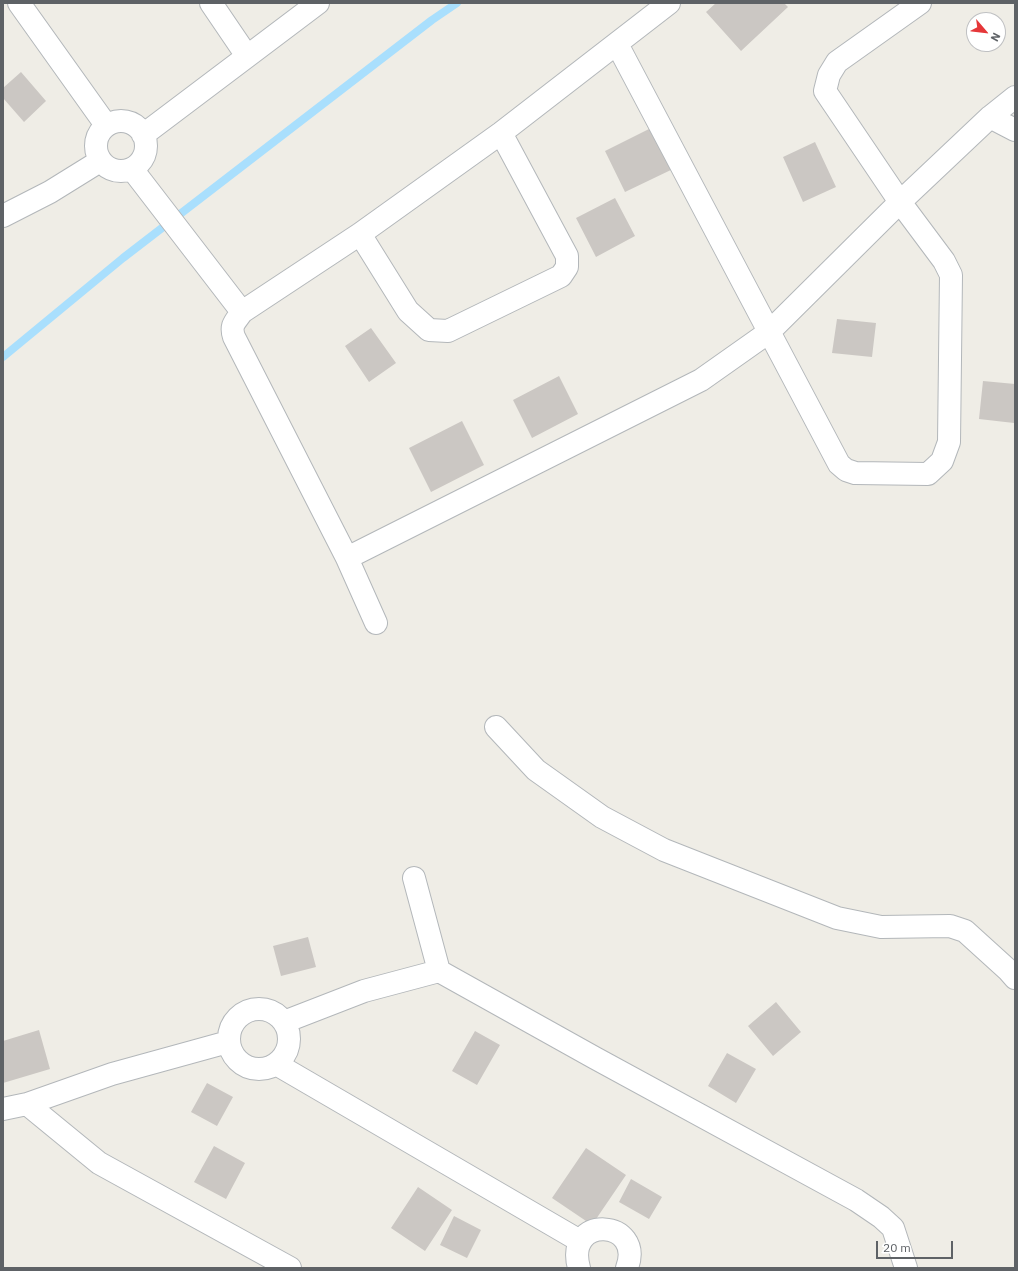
<!DOCTYPE html>
<html>
<head>
<meta charset="utf-8">
<style>
  body { margin:0 }
  #map { position:relative; width:1018px; height:1271px; overflow:hidden; background:#efede6; font-family:"IBM Plex Sans",sans-serif }
  canvas { display:block }
  .frame { position:absolute; inset:0; border:4px solid #5e6266; pointer-events:none }
  .north { position:absolute; left:966px; top:12px; width:40px; height:40px; box-sizing:border-box; background:#fff; border:1px solid #bfc0c2; border-radius:50%; rotate:118deg; font-size:11px; font-weight:700; line-height:16px; text-align:center; color:#5e6266 }
  .north::after { content:''; display:block; margin:auto; width:14px; height:18px; background:#e53739; clip-path:polygon(50% 0,100% 100%,50% 72%,0 100%) }
  .scale { position:absolute; left:876px; top:1241px; width:77px; height:18px; box-sizing:border-box; border:2px solid #5e6266; border-top:0; padding-left:5px; font-size:12px; line-height:14px; white-space:nowrap; color:#5e6266; -webkit-text-stroke:3px #fff; paint-order:stroke }
</style>
</head>
<body>
<div id="map">
<canvas width="1018" height="1271"></canvas>
<div class="frame"></div>
<div class="north">N</div>
<div class="scale">20 m</div>
</div>
<script>
const ctx = document.querySelector('canvas').getContext('2d');
ctx.lineJoin = 'round';
function stroke(path, color, width, dash) { ctx.strokeStyle = color; ctx.lineWidth = width; ctx.lineCap = dash ? 'butt' : 'round'; ctx.setLineDash(dash || []); ctx.stroke(path); }
function fill(path, color) { ctx.fillStyle = color; ctx.fill(path, 'evenodd'); }
const stream = new Path2D(`
  M3,357L123,258L432,20L457,3`);
const building = new Path2D(`
  M716,3H784L788,7L741,51L706,12Z
  M21,72L46,101L24,122L3,98V88Z
  M655,126L675,168L625,192L605,151Z
  M815,142L836,187L803,202L783,157Z
  M615,198L635,236L596,257L576,218Z
  M837,319L876,323L872,357L832,353Z
  M371,328L396,363L369,382L345,346Z
  M559,376L578,414L532,438L513,400Z
  M983,381L1015,384V410L1014,423L979,419Z
  M462,421L484,465L431,492L409,448Z
  M308,937L316,967L281,976L273,946Z
  M776,1002L801,1032L773,1056L748,1026Z
  M39,1030L50,1069L3,1083V1041Z
  M475,1031L500,1045L477,1085L452,1071Z
  M727,1053L756,1069L736,1103L708,1086Z
  M207,1083L233,1097L217,1126L191,1112Z
  M214,1146L245,1163L226,1199L194,1182Z
  M586,1148L626,1175L592,1225L552,1198Z
  M631,1179L662,1197L649,1219L619,1202Z
  M418,1187L452,1210L425,1251L391,1228Z
  M454,1216L481,1230L467,1258L440,1245Z`);
const street = new Path2D(`
  M19,3L106,125
  M211,3L247,56
  M617,44L839,464L846,470L855,473L928,474L942,461L949,442L951,275L944,261L900,202L825,91L829,75L837,62L920,3
  M990,117L1015,130
  M96 146a25 25 0 1 1 50 0a25 25 0 1 1-50 0Z
  M143,135L318,3
  M132,169L242,312
  M3,216L50,192L100,161
  M360,234L408,311L429,330L448,331L561,276L567,267V256L501,133
  M347,558L701,380L769,332L900,202L990,117L1015,97
  M376,623L347,558L234,337C230,325 235,322 242,312L360,234L501,133L669,3
  M496,727L536,770L602,817L664,850L837,918L881,927L950,926L965,931L1008,970L1015,978
  M414,878L439,971
  M229 1039a30 30 0 1 1 60 0a30 30 0 1 1-60 0Z
  M284,1022L364,991L439,971L595,1058L856,1200L881,1217L893,1228L906,1268
  M276,1064L580,1241
  M27,1104L99,1163L290,1268
  M3,1109L27,1104L112,1074L228,1042
  M579,1268C564,1214 645,1219 627,1268`);
stroke(stream, '#a9dffd', 8);
fill(building, '#cbc7c3');
stroke(street, '#b3b7ba', 24);
stroke(street, '#fff', 22);
</script>
</body>
</html>
